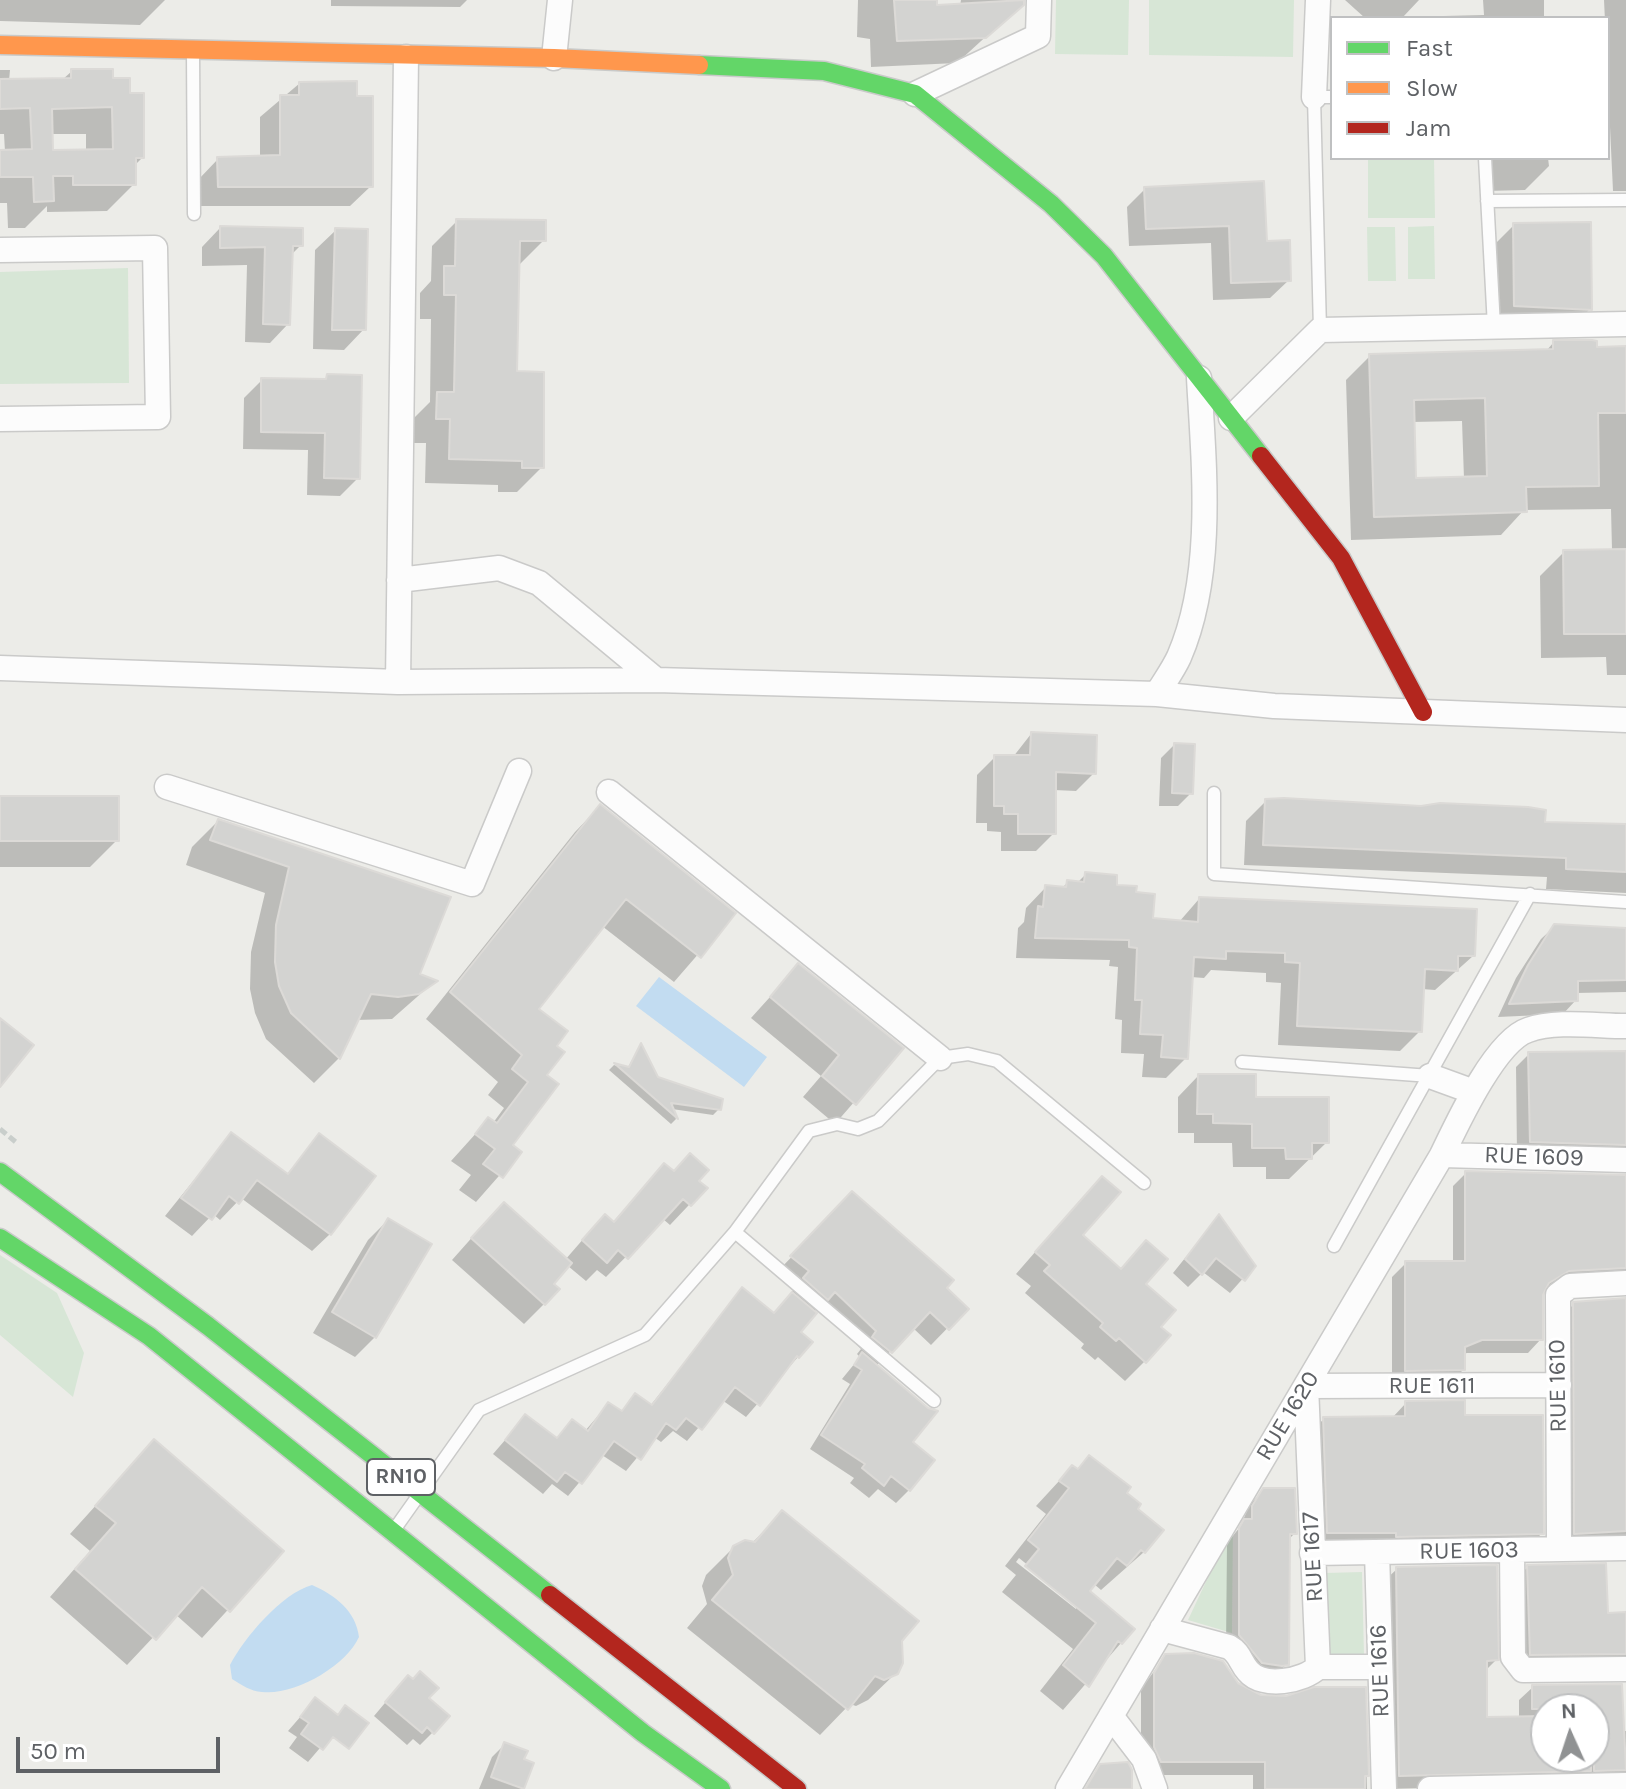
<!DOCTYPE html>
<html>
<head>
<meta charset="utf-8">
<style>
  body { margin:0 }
  #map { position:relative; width:1626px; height:1789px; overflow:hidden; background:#ecece8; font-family:Karla,sans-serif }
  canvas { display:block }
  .legend { position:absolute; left:1330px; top:16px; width:280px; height:144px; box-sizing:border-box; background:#fff; border:2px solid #bfc0c1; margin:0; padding:10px 14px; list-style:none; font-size:24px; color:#5e6165 }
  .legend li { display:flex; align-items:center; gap:16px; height:40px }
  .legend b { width:40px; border:2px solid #bfc0c1 }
  .north { position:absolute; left:1530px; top:1693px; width:80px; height:80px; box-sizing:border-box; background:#fff; border:2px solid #bfc0c1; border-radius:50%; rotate:357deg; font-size:22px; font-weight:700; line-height:32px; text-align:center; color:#5e6165 }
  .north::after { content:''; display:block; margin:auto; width:28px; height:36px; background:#909293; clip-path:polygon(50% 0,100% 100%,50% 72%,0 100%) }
  .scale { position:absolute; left:16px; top:1737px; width:204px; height:36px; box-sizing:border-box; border:4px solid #5e6165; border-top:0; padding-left:10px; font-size:24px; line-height:28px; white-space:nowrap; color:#5e6165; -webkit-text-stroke:6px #fff; paint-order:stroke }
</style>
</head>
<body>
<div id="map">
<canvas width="1626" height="1789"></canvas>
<ul class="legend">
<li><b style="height:10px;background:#63d668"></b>Fast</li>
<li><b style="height:10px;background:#ff974d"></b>Slow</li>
<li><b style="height:10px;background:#b3261e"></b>Jam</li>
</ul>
<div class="north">N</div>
<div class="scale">50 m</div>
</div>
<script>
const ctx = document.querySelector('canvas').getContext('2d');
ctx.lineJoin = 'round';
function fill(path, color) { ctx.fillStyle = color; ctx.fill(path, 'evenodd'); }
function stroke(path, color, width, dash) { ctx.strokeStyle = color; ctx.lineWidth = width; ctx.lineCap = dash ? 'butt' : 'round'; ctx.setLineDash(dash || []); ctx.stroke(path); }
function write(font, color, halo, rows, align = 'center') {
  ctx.font = font + ' Karla,sans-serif'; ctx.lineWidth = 6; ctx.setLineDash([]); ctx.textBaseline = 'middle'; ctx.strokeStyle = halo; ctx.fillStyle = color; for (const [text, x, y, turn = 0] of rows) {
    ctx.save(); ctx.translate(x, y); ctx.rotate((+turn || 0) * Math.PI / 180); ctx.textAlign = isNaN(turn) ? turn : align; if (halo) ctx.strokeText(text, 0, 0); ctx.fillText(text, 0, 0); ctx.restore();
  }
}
const green = new Path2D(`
  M1056,0H1129L1128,55L1055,54Z
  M1149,0H1294L1293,57L1149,55Z
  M1368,158H1434L1435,218H1368Z
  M1434,226L1435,279H1408V227Z
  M1367,227H1395L1396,281H1368Z
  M128,268L129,383L0,384V272Z
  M0,1255L57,1293L84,1353L73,1397L0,1335Z
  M1233,1524L1232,1633L1188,1620Z
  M1362,1572L1364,1656L1327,1657L1325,1573Z`);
const water = new Path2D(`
  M659,977L767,1057L744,1087L636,1006Z
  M312,1585C335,1595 356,1611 359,1637C346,1666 294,1696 262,1692C250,1691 242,1685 232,1679L230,1665C244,1638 282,1593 312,1585Z`);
const shadow = new Path2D(`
  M0,0H165L140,25L0,21Z
  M331,0H467L460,7L331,6Z
  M858,0H935V7L960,6L961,0H1015V10L957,63L871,67L870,39L857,37Z
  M1345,0H1419L1403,17L1484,15L1483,0H1544V18H1359H1365Z
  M1604,0H1626V191H1613Z
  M0,70H10L9,81L62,80L72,71L111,80L128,95L142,158L134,166V184L107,211L47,212V206L25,228H8L7,203H0V152H5L4,134H0ZM50,134H86V151L51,152Z
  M300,83L371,186L350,206H199L198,180L218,159L260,158V117Z
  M1485,158H1548L1549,166L1525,190L1486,191Z
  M1262,183L1265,243L1289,280L1270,298L1213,300L1211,243L1129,246L1127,207L1145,189Z
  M457,221L544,240L519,265L515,373L542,467L517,492H498V485L425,483L426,443H412V420L430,402L431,319H420V293L431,281L432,246Z
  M1514,225L1590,309L1570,329L1495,326L1494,245Z
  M220,228L301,245L291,255L288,324L270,343L245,342L247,265L202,266V247Z
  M336,230L364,329L344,350L313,349L315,250Z
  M1554,342L1595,349L1626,348V675H1607L1606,657L1541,658L1540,576L1564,552L1612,550L1611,509L1524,510L1501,535L1351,540L1346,380L1370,356L1546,351ZM1462,421L1464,479L1414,480L1412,422Z
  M327,377L358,478L340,496L307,495L308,450L243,449L244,398L262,380L323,381Z
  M1031,734L1094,773L1076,791L1054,790V833L1036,851H1001V832L987,831V823H976L977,775L995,757H1013Z
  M1174,745L1191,793L1178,806H1159L1161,758Z
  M0,798L117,840L90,867H0Z
  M1266,801L1528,809L1543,824L1626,826V893L1546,889L1547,877L1244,865L1246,821Z
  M600,806L733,914L674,982L602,926L536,1010L555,1046L510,1145L520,1152L476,1202L459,1190L471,1175L451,1161L488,1120L493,1123L504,1108L488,1095L498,1082L426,1019L575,832Z
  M218,821L448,898L417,975L434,982L392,1019L356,1020L339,1058L314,1083L266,1039L255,1013L250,989L251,952L265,893L186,865L192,847Z
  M1086,874L1134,894L1151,920L1179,922L1199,899L1473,956L1435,990L1422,989L1420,1031L1400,1051L1278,1045L1281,983L1266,982V973L1211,970L1204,978L1191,977L1186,1058L1166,1078L1142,1077L1144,1054L1121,1053L1122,1020L1115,1019L1118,967L1109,966L1110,960L1016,958L1018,928L1024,922L1026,908L1046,887L1061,889L1068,882L1077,883Z
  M1555,926L1626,931V992L1576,993V1000L1563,1014L1498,1017L1516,978L1541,939Z
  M798,966L901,1048L835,1124L803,1097L821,1076L751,1018Z
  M640,1046L657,1079L719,1109L713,1115L672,1109L676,1119L671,1124L609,1070L614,1065L627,1069Z
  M1626,1053V1162L1517,1155L1516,1067L1529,1054Z
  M1198,1076L1254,1099L1327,1142L1289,1179H1266V1167H1233L1232,1143H1194V1133H1178V1097Z
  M231,1134L286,1175L320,1136L330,1234L312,1251L241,1198L220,1220L213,1214L192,1236L165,1216Z
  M664,1165L705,1188L670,1225L663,1219L606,1277L597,1270L586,1281L568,1266L551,1284L544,1304L524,1324L452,1260L484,1224L565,1260L585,1237L612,1223Z
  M1466,1173L1626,1214V1289L1611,1281L1546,1286L1542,1290L1541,1339L1528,1353H1467L1463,1354V1370L1450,1383H1392V1277L1406,1263H1453V1186Z
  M853,1194L966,1309L931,1345L913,1328L876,1366L910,1443L909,1490L896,1503L878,1489L869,1498L850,1483L854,1478L810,1449L850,1384L842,1379L860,1357L857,1354L861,1349L818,1307L799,1333L811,1342L746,1417L722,1400L687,1441L673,1431L661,1442L654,1437L626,1471L602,1455L568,1496L552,1484L543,1494L493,1454L525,1417L555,1440L572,1422L585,1431L608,1404L620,1412L635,1396L650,1406L742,1290L773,1315L794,1289L775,1274Z
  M1082,1198L1080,1235L1120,1270L1158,1327L1145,1361L1125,1381L1098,1357L1095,1360L1081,1348L1084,1344L1025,1293L1031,1286L1016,1274Z
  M1218,1217L1254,1266L1230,1293L1203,1272L1188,1287L1173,1273Z
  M388,1220L375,1337L355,1357L313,1333L368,1240Z
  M1626,1299V1544L1561,1546L1560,1318L1574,1304Z
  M1406,1403L1463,1417L1542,1533L1529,1547L1315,1546L1310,1432L1324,1419L1392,1418Z
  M154,1441L281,1552L202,1638L175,1614L127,1665L50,1597L90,1551L70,1534Z
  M1089,1457L1135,1509L1144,1552L1101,1590L1094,1584L1087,1592L1121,1643L1063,1710L1040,1691L1073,1649L1002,1592L1016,1575L1005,1566L1046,1514L1036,1506L1072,1467L1076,1470ZM1019,1558L1076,1604V1609L1016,1562Z
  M1264,1490L1295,1533L1288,1540L1287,1664L1273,1677L1226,1649L1227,1543L1240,1527L1250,1504Z
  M782,1513L900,1640L896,1673L868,1700L856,1706L850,1704L820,1735L687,1628L707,1604L702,1586L706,1575L734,1547L752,1543Z
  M1528,1567L1606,1615L1626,1614V1667L1517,1668L1514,1580Z
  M1397,1569L1497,1659L1485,1671V1719L1519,1718V1700L1533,1687L1620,1686V1731H1626V1789L1611,1783L1386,1789L1383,1582ZM1546,1709H1594V1757H1546Z
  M1166,1655L1260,1697L1286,1698L1364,1689L1367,1789H1253V1775H1148L1141,1762V1689Z
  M395,1691L427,1699L433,1732L420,1745L413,1739L407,1745L374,1716Z
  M315,1700L343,1721L308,1762L289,1748L297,1737L288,1731Z
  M505,1744L531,1765L522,1789H479L492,1757Z`);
const building = new Path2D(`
  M894,0H937V5L1024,0V5L986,38L897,41Z
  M71,69H113V78H130V93H144V158H136V185H73V176H53L54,201L34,202L33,177H0V150L32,149L30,108L0,109V79L71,78ZM112,107L113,149L53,150L52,109Z
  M357,81V96H373V187H218L217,157L280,155V95H299V82Z
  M1264,181L1267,241L1290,240L1291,281L1231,283L1229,226L1146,229L1144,187Z
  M456,219L546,220V241H520L517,371L544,372V468H522V461L449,459L450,419H436L437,392H454L456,295H444V266H455Z
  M1591,222L1592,310L1514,306L1513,223Z
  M220,226L303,228V246H293L290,325L263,324L265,247L220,248Z
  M335,228L368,229L366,330H332Z
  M1553,340H1592L1597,341V347L1626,346V413H1598L1599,486L1526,487L1527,512L1374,517L1369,354L1553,349ZM1485,398L1487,476L1416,478L1414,400Z
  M327,374L362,375L360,479L324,478L325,433L261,432V378L326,379Z
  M1626,549V634H1564L1563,550Z
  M1031,732L1097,735L1096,774L1056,772V834H1018V814H1004V806H994V755H1030Z
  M1174,743L1195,744L1193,794L1172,793Z
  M0,796H119V841H0Z
  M1284,798L1421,806L1440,803L1528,807L1546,810L1545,822L1626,824V872L1566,869V858L1263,845L1265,799Z
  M600,804L736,913L701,958L626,899L539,1009L568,1031L557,1046L565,1052L547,1075L559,1084L513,1145L522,1152L503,1178L483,1164L495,1149L475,1134L488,1117L497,1123L528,1082L512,1069L522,1055L450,992Z
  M218,819L451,897L420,974L438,981L419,994L398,997L371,994L340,1059L291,1013L279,986L275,962L276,925L289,867L210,840Z
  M1085,872L1117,875V885L1137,886L1136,892L1155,894L1153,918L1198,922L1199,897L1477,909L1475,956H1458V971L1425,969L1422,1032L1297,1026L1300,963L1285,962V953L1226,951V959L1194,957L1188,1059L1161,1057L1163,1035L1140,1034L1142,1000H1135L1137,948L1129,947V940L1035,938L1038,906L1043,907L1045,885L1066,887L1067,880L1084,882Z
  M1554,924L1626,928V980L1578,981V1001L1509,1004L1528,965Z
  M798,963L904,1048L856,1105L822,1076L839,1055L770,997Z
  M0,1018L34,1045L0,1087Z
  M641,1043L658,1077L723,1099L721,1110L671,1103L678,1119L614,1063L629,1067Z
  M1626,1051V1145L1530,1142L1528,1052Z
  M1198,1074H1256V1097H1329V1143H1312V1159H1286L1285,1148H1252V1124L1213,1123V1114H1197Z
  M231,1132L288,1174L319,1133L376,1176L331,1235L257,1180L239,1204L229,1196L212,1220L181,1198Z
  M690,1153L709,1170L699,1181L708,1188L691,1206L683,1199L628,1259L618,1250L607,1263L582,1240L605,1214L614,1222L664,1163L674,1171Z
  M1465,1171L1626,1175V1268L1569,1271L1549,1283L1543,1295V1340H1482L1465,1347V1370L1405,1371V1261H1465Z
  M1102,1176L1121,1192L1083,1235L1121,1269L1146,1240L1168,1259L1146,1284L1176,1310L1161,1327L1171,1335L1146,1363L1119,1338L1116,1341L1100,1327L1103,1323L1044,1271L1050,1265L1035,1252Z
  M852,1191L954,1280L947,1288L969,1309L949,1330L930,1312L892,1353L872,1337L876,1331L835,1292L828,1300L803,1278L809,1271L790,1256Z
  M504,1202L572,1263L554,1284L560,1289L545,1305L471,1238Z
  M1219,1214L1256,1266L1245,1281L1216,1258L1202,1275L1185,1259Z
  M388,1218L432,1244L376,1338L332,1312Z
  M742,1287L774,1313L792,1292L817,1313L801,1332L813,1342L799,1358L797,1356L760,1406L735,1387L702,1430L686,1418L676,1430L666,1423L641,1460L614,1441L582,1484L565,1472L557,1482L505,1440L525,1414L557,1438L572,1419L588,1431L608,1402L622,1411L635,1393L652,1405Z
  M1626,1298V1531L1574,1534L1573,1302Z
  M862,1352L928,1408L938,1411L913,1442L935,1460L910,1491L891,1476L884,1486L862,1468L865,1464L821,1435L862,1370L854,1365Z
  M1465,1400V1415H1543L1544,1534L1396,1537V1533H1327L1323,1417L1405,1416V1401Z
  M154,1439L284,1551L230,1612L202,1587L156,1640L75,1569L116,1523L95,1506Z
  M1089,1455L1131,1487L1127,1493L1141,1504L1138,1509L1164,1530L1145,1553L1141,1550L1127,1566L1117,1558L1090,1591L1135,1629L1122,1644L1118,1641L1089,1687L1063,1665L1096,1623L1025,1566L1039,1549L1028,1540L1069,1488L1059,1481L1072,1465L1078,1469Z
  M1263,1488H1295L1297,1534H1290L1289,1665L1282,1666L1262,1663L1239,1635V1528L1244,1519H1252V1506Z
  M782,1510L919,1621L902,1641L903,1663L898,1674L884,1680L875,1676L848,1710L712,1600L733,1575L728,1558L733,1546L745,1540L755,1542Z
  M1606,1563L1608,1613L1626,1612V1654L1530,1655L1527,1565Z
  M1497,1565L1499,1660L1487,1661V1717L1546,1716V1757H1591V1771L1399,1776L1396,1567Z
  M1194,1653L1223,1661L1238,1683L1261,1695L1286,1696L1314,1687H1366L1369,1776H1365V1789H1265V1762H1161L1154,1747V1673L1165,1654Z
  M420,1671L439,1688L429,1698L450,1716L434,1734L427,1727L422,1733L385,1702L408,1675L413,1679Z
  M1622,1684L1626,1770L1594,1771V1709H1532V1685Z
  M315,1697L338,1715L345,1705L369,1723L349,1749L333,1737L323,1750L301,1734L309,1723L300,1717Z
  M504,1742L528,1751L524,1759L534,1763L524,1789L491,1777Z
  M1128,1762L1132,1770V1789H1085L1100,1764Z`);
const path = new Path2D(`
  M0,1129L17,1143`);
const lane = new Path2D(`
  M193,51L194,214
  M1485,158L1494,327
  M1487,201L1626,200
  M1320,330L1314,97H1332
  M1214,793V874L1626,902
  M1242,1062L1430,1076
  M735,1232L934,1401
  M1334,1246L1530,894
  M394,1530L479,1410L645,1335L735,1232L809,1131L837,1124L858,1129L878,1121L940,1058L968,1054L997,1061L1144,1183`);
const street = new Path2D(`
  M554,58L560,0
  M915,94L1038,36L1039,0
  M1314,97L1318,0
  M0,250L155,248L158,417L0,419
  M1231,418L1320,330L1626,324
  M399,580L499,568L539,583L656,680
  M0,668L398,682L656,680L1157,694L1274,706L1626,720
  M398,682L406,57
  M1157,694C1164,682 1173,670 1179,657C1215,574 1204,467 1199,378
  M167,787L472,884L519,771
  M609,792L940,1058
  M1430,1076L1474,1092
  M1442,1155L1626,1160
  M1306,1386L1318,1667
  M1306,1386L1559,1385
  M1559,1548L1558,1295L1570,1286L1626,1283
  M1512,1550L1513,1657L1523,1670L1626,1669
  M1377,1552L1384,1789
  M1312,1553L1626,1548
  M1162,1629L1229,1647C1240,1653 1240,1662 1248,1671C1263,1689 1304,1681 1318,1667
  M1318,1667H1379
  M1111,1716L1144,1759L1155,1789
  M1068,1789L1442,1155C1457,1124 1495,1041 1528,1030C1556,1020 1596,1026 1626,1026
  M1430,1789L1626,1785`);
const fast = new Path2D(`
  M699,65L824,71L915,94L1051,204L1104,256L1261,456
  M0,1172L208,1326L550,1595
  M0,1238L149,1336L643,1733L721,1789`);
const slow = new Path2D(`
  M0,45L554,58L699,65`);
const jam = new Path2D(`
  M1261,456L1341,558L1423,712
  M550,1595L797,1789`);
const shields = [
  [401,1477,68]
];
const shieldNames = [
  ["RN10",401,1477]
];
const streetNames = [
  ["RUE 1609",1534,1157,2],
  ["RUE 1611",1432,1386],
  ["RUE 1610",1558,1386,-91],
  ["RUE 1620",1288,1416,-59],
  ["RUE 1603",1469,1551,-1],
  ["RUE 1617",1313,1557,-93],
  ["RUE 1616",1380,1671,-92]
];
fill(green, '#d7e6d6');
fill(water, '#c2dcf1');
fill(shadow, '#0003');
fill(building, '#d3d3d1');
stroke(building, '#dcdad7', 2);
stroke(lane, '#cacac9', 15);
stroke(street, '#cacac9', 27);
stroke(fast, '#c9cac9', 21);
stroke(slow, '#c9cac9', 21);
stroke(jam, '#c9cac9', 21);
stroke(path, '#c9cecb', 5, [8, 4]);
stroke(lane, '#fcfcfc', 12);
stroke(street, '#fcfcfc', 24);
stroke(fast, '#63d668', 18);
stroke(slow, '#ff974d', 18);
stroke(jam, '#b3261e', 18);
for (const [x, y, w] of shields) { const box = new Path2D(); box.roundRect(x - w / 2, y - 18, w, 36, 6); ctx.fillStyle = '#fff'; ctx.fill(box); stroke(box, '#5e6165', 2); }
write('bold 22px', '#5e6165', null, shieldNames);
write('24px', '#5e6165', '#fff', streetNames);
</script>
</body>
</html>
